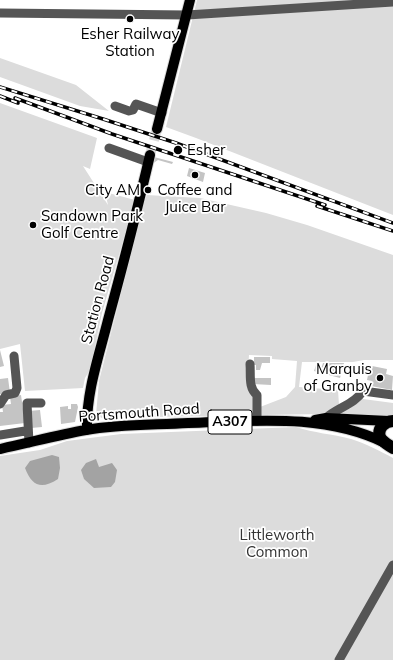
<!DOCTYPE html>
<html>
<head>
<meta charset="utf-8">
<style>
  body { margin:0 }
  canvas { display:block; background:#fff }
</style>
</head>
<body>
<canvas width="393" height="660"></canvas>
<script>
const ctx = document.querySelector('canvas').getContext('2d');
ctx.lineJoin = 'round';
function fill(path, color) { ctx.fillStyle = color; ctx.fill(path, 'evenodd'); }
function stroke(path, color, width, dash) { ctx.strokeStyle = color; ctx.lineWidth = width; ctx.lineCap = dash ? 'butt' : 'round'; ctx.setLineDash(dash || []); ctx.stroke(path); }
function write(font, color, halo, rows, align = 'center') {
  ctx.font = font + ' Mulish,sans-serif'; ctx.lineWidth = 3.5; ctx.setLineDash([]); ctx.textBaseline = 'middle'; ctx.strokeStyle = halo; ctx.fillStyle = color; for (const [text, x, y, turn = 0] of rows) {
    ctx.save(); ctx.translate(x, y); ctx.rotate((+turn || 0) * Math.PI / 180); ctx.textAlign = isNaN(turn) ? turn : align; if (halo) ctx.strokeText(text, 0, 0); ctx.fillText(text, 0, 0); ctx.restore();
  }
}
const green = new Path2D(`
  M197,0H393V215L196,138L166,127Z
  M0,58L76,85L109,111L80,106L0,77Z
  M0,103L97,138L90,169L83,166L108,205L105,192L135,200L102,313L90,370L85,378L83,388L25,391L20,344L0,349Z
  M147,195L200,198L266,213L307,225L393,255V360H364L353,362H302L299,387L338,390L339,405L325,414L259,415L260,407L286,397L295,387L297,361L272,359V356L249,355L247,386L254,397L253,415L102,418L96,415L99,381L144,202Z
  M363,399L393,403V416L337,415Z
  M296,427C314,433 332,434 351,439C365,443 380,451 393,458V660H0V456L40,450L67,441L121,434Z`);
const water = new Path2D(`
  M52,455L59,457L60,468L58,479C41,490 32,486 25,468L30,461Z
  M96,459L99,467L112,463L117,470L115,482L111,487L94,488L84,479L81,470L86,463Z`);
const building = new Path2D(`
  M154,157L173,162L172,164L158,160L152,164Z
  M189,168L205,173L203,182L187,176Z
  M0,350L4,366L0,367Z
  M254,357H270V363H262L260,370H256V365H254Z
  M323,363H344L340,378L314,371L316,365L322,366Z
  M372,366L387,369L386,374L393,376L392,390L371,386L372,381L367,380L369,370L371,371Z
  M8,378L10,393L0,394V379Z
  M253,378H271V385L253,384Z
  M21,395L25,423L0,426V412H3L2,405L11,404L10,397Z
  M71,404H77L78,407L75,422L61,424L60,407L68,406V409H71Z
  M40,410L42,427L31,428L29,411Z`);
const majorTunnel = new Path2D(`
  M150,155L157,129`);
const minor = new Path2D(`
  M0,13L187,15L393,2
  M115,106L129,111L133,110L136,104L162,113
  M109,148L148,162
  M250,364C251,375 248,388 257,395V421
  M0,404L6,395L15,393L17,388L14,356
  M326,418C337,408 355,404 363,391L393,395
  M0,435L25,431
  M29,443L27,403H41
  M339,660L393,565`);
const major = new Path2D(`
  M157,129L190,0
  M315,420L326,418L389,421
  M87,430C86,392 99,356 108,320C123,265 137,211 150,155
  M0,449C29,443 57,435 86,430C119,424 155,425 188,423C254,421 324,413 385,443`);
const highway = new Path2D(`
  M393,421C385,421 377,428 380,437C382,442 389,445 393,448`);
const rail = new Path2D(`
  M0,87L103,119L176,143L393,223
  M0,96L18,103
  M15,98L112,134L325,205
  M317,206L393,231`);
const markers = [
  [130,19,4,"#000"],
  [178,150,5,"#000"],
  [195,175,4,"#000"],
  [148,190,4,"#000"],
  [33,225,4,"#000"],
  [380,378,4,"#000"]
];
const shields = [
  [230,422,44]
];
const shieldNames = [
  ["A307",230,422]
];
const poiNames = [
  ["Esher Railway",130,34],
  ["Station",130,51],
  ["Esher",187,150,"left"],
  ["City AM",140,190,"right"],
  ["Coffee and",195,190],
  ["Juice Bar",195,207],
  ["Sandown Park",41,216,"left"],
  ["Golf Centre",41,233,"left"],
  ["Marquis",372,369,"right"],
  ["of Granby",372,386,"right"]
];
const streetNames = [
  ["Station Road",98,300,-75],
  ["Portsmouth Road",139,413,-4]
];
const parkNames = [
  ["Littleworth",277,535],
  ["Common",277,552]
];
fill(green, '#dcdcdc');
fill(water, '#a3a3a3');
fill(building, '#c4c4c4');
stroke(majorTunnel, '#d9d9d9', 10, [10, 5]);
stroke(major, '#dbdbdb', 12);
stroke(highway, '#dbdbdb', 14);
stroke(minor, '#555', 9);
stroke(major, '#000', 10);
stroke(highway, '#000', 12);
stroke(rail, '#000', 3.5);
stroke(rail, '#fff', 2, [6]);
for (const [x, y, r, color] of markers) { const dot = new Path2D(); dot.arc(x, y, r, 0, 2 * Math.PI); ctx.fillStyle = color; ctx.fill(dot); stroke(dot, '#fff', 1.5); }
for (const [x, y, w] of shields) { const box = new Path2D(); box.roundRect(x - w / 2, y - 12, w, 24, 3); ctx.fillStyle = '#fff'; ctx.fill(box); stroke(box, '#000', 1); }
write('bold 14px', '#000', null, shieldNames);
write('15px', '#000', '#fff', poiNames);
write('15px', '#000', '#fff', streetNames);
write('15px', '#333', '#fff', parkNames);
</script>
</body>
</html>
